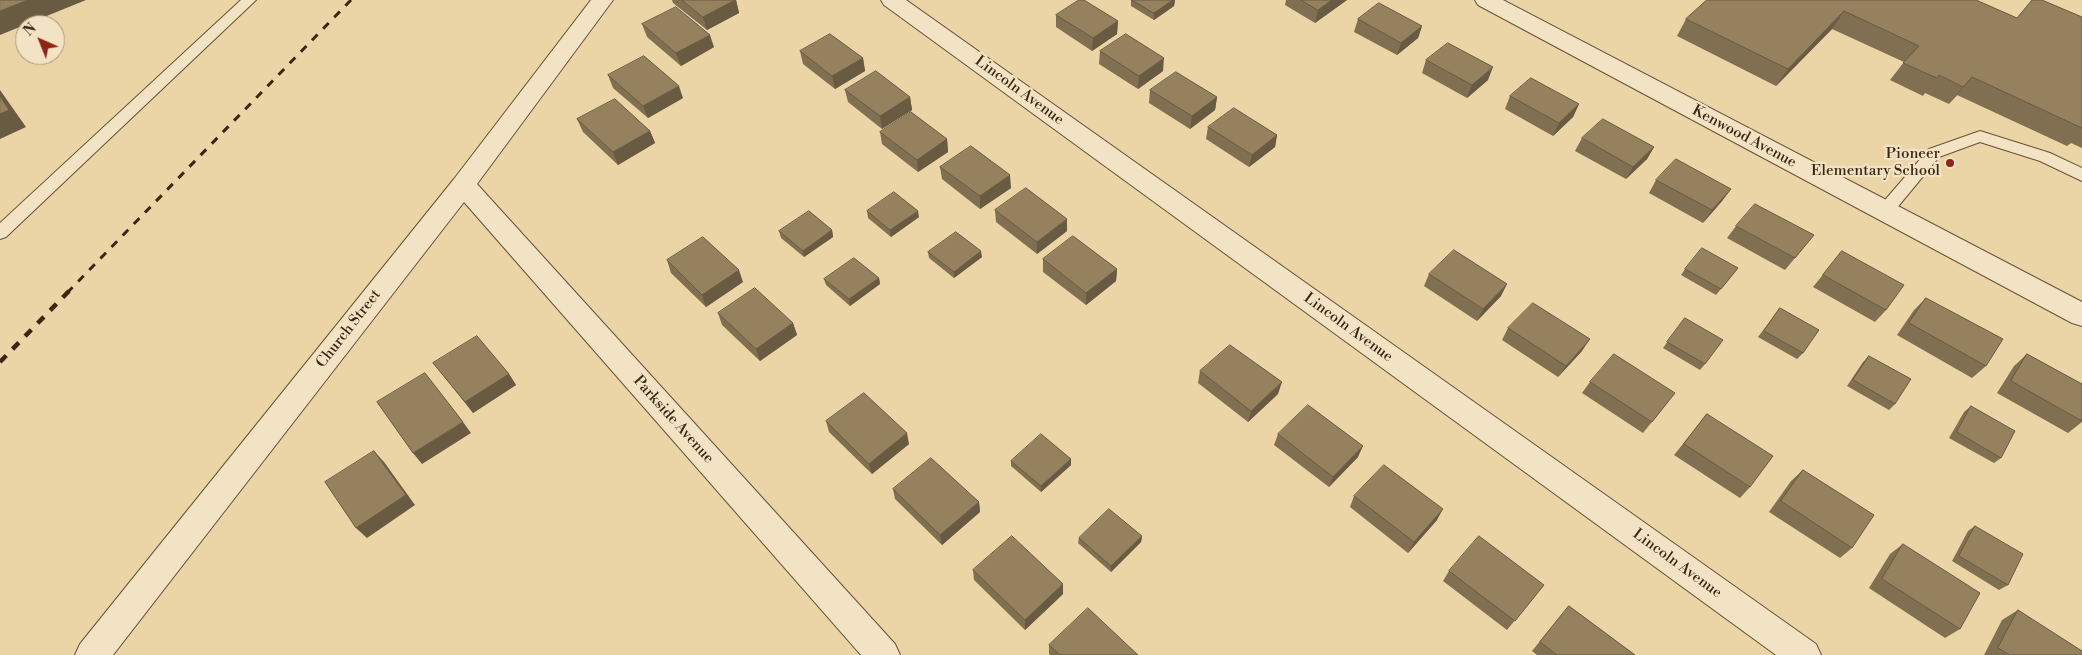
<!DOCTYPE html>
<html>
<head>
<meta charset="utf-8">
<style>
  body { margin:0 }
  #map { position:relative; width:2082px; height:655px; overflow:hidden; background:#ebd4a5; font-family:"Libre Bodoni",serif }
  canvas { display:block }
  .north { position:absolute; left:15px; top:15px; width:50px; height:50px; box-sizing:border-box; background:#f2e3c4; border:1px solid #a8987e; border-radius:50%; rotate:316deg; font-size:14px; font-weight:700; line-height:20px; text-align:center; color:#392714 }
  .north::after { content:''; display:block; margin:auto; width:18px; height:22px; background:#8f2418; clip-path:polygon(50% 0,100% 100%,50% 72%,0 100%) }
</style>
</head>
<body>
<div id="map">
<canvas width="2082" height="655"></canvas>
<div class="north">N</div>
</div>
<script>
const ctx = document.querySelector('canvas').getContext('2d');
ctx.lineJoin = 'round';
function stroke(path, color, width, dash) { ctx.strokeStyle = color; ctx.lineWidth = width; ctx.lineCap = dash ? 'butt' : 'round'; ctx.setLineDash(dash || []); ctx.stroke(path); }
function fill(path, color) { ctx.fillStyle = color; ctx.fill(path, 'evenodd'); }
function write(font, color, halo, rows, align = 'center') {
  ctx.font = font + ' "Libre Bodoni",serif'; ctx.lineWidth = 4.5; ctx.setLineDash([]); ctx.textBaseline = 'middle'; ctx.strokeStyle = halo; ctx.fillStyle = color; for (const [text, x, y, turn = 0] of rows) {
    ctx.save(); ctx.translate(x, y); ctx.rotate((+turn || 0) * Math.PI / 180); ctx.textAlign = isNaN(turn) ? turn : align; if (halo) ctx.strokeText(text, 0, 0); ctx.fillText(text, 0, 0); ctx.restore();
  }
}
const service = new Path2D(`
  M241,0H256L6,237L0,239V223Z
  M1980,131L2050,153L2082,168V181L2040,161L1980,142L1939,157L1891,215L1885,217L1879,215L1877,211L1879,207L1929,149Z`);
const minor = new Path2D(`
  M591,0H613L477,184L895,644L900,655H861L464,202L113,655H75L80,644L454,179Z
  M881,0H906L1816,644L1821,655H1776L884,5Z
  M1475,0H1503L2082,302V326L2072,323L1478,5Z`);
const railFar1 = new Path2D(`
  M67,293L351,0`);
const rail = new Path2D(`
  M0,362L69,291`);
const wall = new Path2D(`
  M672,0H736L739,13L707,30L673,3Z
  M1131,0H1175L1174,6L1154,20L1131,6Z
  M1286,0H1347L1315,23L1285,5Z
  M1707,0L2017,18L2082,17V148L2071,143L2067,146L1957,95L1949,104L1925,93L1923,96L1890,80L1904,62L1832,29L1776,86L1677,36L1686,19Z
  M1056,15L1118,21L1117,34L1092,51L1056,27Z
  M1358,19L1422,26L1418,38L1397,55L1354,32Z
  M642,24L714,47L681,66L647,37Z
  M800,51L863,58L865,71L835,89L803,64Z
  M1100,51L1163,71L1138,89L1099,64Z
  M1426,60L1488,80L1467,98L1422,73Z
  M608,75L683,98L648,118L613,88Z
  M845,90L910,97L912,110L882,129L848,102Z
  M1150,90L1217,97L1215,110L1190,129L1149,103Z
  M1510,96L1579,104L1573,117L1553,136L1505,109Z
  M577,119L650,131L655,143L618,165L583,132Z
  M1208,127L1277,135L1275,147L1249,167L1206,139Z
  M880,132L947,139L948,152L918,172L882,144Z
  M1582,138L1654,147L1647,159L1626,179L1575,151Z
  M940,167L1011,188L980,209L942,179Z
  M1656,180L1731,189L1722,201L1703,223L1649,193Z
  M995,210L1067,231L1037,254L996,222Z
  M867,211L919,217L891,237L868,218Z
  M1736,226L1814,235L1785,270L1727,238Z
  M832,230L833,237L804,257L781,238L779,231Z
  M1842,251L1886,310L1875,322L1813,287Z
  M928,252L982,257L954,278L929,258Z
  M1043,259L1117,269L1116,281L1086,305L1043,272Z
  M667,260L743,282L706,307L671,273Z
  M1738,268L1716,295L1681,275L1685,269Z
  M1429,274L1501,296L1477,321L1424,286Z
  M879,278L880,284L850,306L826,285L824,279Z
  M1926,298L1986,366L1972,378L1897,335L1914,310Z
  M1780,308L1803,353L1797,359L1758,337Z
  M718,313L793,323L797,335L760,361L722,325Z
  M1685,318L1705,364L1700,370L1663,348Z
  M1508,328L1582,351L1558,377L1502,340Z
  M2027,354L2082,384V422L2068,433L1997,393L2014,366Z
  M1869,356L1895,404L1889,410L1847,386L1863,362Z
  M433,363L509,374L516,385L473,413L442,374Z
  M1200,371L1278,394L1248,422L1198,383Z
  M1590,382L1675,393L1643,433L1582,393Z
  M1971,406L2001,458L1994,463L1949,438L1964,412Z
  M1707,414L1750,487L1740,498L1674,455Z
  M826,421L909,444L872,474L829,432Z
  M1278,434L1358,457L1329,487L1274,445Z
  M1011,461L1071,465L1041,492L1011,466Z
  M1803,470L1852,548L1840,558L1769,512L1791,481Z
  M893,489L979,502L980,512L942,545L895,499Z
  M1354,496L1437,520L1408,553L1350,507Z
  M1975,526L2008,585L1999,590L1952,561L1968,531Z
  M1142,536L1141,542L1111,572L1078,543L1079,538Z
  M1903,544L1960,629L1945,638L1869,588L1890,554Z
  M973,570L1063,584V594L1025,630L974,580Z
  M1449,571L1544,585L1507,630L1443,581Z
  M1569,606L1635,655H1537L1532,651Z
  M2018,610L2082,655H1984L2002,620Z
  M1049,645L1138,655H1050L1049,654Z`);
const shadedWall = new Path2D(`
  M28,0H86L0,35V11Z
  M736,0L739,13L707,30L703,17Z
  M1173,0H1175L1174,6L1154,20V13Z
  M1332,0H1347L1315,23L1318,10Z
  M1844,11L1832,29L1776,86L1788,69Z
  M1118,21L1117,34L1092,51L1093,38Z
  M1422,26L1418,38L1397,55L1401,43Z
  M710,35L714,47L681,66L676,53Z
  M863,58L865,71L835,89L832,76Z
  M1164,58L1163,71L1138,89L1139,76Z
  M1493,67L1488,80L1467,98L1472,85Z
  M1972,77L1957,95L1949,104L1963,87Z
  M679,86L683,98L648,118L643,106Z
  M0,90L26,127L0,139Z
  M910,97L912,110L882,129L880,116Z
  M1217,97L1215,110L1190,129L1192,116Z
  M1579,104L1573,117L1553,136L1559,123Z
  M650,131L655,143L618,165L613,152Z
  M1277,135L1275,147L1249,167L1252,155Z
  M947,139L948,152L918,172L917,160Z
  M1654,147L1647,159L1626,179L1633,167Z
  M1010,175L1011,188L980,209V196Z
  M1731,189L1722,201L1703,223L1712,210Z
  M918,211L919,217L891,237L890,230Z
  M1067,219V231L1037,254V242Z
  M832,230L833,237L804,257L803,251Z
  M981,251L982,257L954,278V272Z
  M1117,269L1116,281L1086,305V293Z
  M739,270L743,282L706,307L702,295Z
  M879,278L880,284L850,306L849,299Z
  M1507,284L1501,296L1477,321L1483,309Z
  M793,323L797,335L760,361L756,349Z
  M1590,339L1582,351L1558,377L1566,366Z
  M509,374L516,385L473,413L465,402Z
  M1282,382L1278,394L1248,422L1251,411Z
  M463,422L471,433L422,464L413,453Z
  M907,433L909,444L872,474L869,464Z
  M1363,446L1358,457L1329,487L1333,477Z
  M374,451L384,462L415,505L367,538L356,528Z
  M1071,459V465L1041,492V486Z
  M979,502L980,512L942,545L940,535Z
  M1443,509L1437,520L1408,553L1414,542Z
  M1142,536L1141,542L1111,572V566Z
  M1063,584V594L1025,630V620Z`);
const building = new Path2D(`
  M0,0H28L0,11Z
  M682,0H735L703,17Z
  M1079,0H1084L1118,21L1093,38L1056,15Z
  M1132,0H1173L1154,13Z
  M1301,0H1332L1318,10Z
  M1707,0H1976L2017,18L2032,0H2042L2082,17V128L1972,77L1963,87L1939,75L1937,78L1903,63L1919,46L1844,11L1788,69L1686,19Z
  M1379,3L1422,26L1401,43L1358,19Z
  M676,7L710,35L676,53L642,24Z
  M830,34L863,58L832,76L800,51Z
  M1126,34L1164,58L1139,76L1100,51Z
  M1448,43L1493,67L1472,85L1426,60Z
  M644,56L679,86L643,106L608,75Z
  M876,71L910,97L880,116L845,90Z
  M1176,72L1217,97L1192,116L1150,90Z
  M1531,78L1579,104L1559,123L1510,96Z
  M0,96L9,110L0,114Z
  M615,99L650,131L613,152L577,119Z
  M1234,108L1277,135L1252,155L1208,127Z
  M911,112L947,139L917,160L880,132Z
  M1603,119L1654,147L1633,167L1582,138Z
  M971,146L1010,175L980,196L940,167Z
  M1676,159L1731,189L1712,210L1656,180Z
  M1026,188L1067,219L1037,242L995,210Z
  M894,192L918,211L890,230L867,211Z
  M1755,204L1814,235L1795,258L1736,226Z
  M809,211L832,230L803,251L779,231Z
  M956,232L981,251L954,272L928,252Z
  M1073,236L1117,269L1086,293L1043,259Z
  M703,237L739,270L702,295L667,260Z
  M1702,248L1738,268L1721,289L1685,269Z
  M1454,250L1507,284L1483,309L1429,274Z
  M1842,251L1904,285L1886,310L1823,275Z
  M854,258L879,278L849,299L824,279Z
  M755,288L793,323L756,349L718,313Z
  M1926,298L2003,339L1986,366L1909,323Z
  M1533,303L1590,339L1566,366L1508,328Z
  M1780,308L1819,330L1803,353L1764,331Z
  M1685,318L1723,340L1705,364L1667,342Z
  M477,336L509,374L465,402L433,363Z
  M1230,345L1282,382L1251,411L1200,371Z
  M1614,354L1675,393L1652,422L1590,382Z
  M2027,354L2082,384V421L2011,381Z
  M1869,356L1911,379L1895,404L1853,380Z
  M425,373L463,422L413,453L377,402Z
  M864,393L907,433L869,464L826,421Z
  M1308,405L1363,446L1333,477L1278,434Z
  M1971,406L2015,431L2001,458L1957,432Z
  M1707,414L1773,456L1750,487L1684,444Z
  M1041,434L1071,459L1041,486L1011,461Z
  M374,451L406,495L356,528L325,482Z
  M931,458L979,502L940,535L893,489Z
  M1384,465L1443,509L1414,542L1354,496Z
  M1803,470L1874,515L1852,548L1781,501Z
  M1109,509L1142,536L1111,566L1079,538Z
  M1975,526L2023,554L2008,585L1959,556Z
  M1012,536L1063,584L1025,620L973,570Z
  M1479,536L1544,585L1515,621L1449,571Z
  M1903,544L1980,593L1960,629L1882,579Z
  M1569,606L1635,655H1557L1540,642Z
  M1088,608L1138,655H1060L1049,645Z
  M2018,610L2082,651V655H2010L1998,648Z`);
const markers = [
  [1950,163,5,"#8f2418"]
];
const streetNames = [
  ["Lincoln Avenue",1019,91,36],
  ["Kenwood Avenue",1744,137,28],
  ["Lincoln Avenue",1348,328,36],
  ["Church Street",349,329,-52],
  ["Parkside Avenue",673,420,48],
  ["Lincoln Avenue",1677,564,36]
];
const poiNames = [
  ["Pioneer",1940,154],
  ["Elementary School",1940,171]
];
stroke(service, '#665238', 2);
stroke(minor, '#665238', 2);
fill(service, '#f2e3c4');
fill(minor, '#f2e3c4');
stroke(railFar1, '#392714', 3, [8, 8]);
stroke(rail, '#392714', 4.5, [9, 9]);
fill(wall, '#816f52');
fill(shadedWall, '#695a42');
fill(building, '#96815f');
stroke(building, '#695a42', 1);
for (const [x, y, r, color] of markers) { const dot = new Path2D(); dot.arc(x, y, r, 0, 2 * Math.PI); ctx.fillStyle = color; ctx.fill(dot); stroke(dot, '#f2e3c4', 2); }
write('15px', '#392714', '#f2e3c4', streetNames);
write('15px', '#392714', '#f2e3c4', poiNames, 'right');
</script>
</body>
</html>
